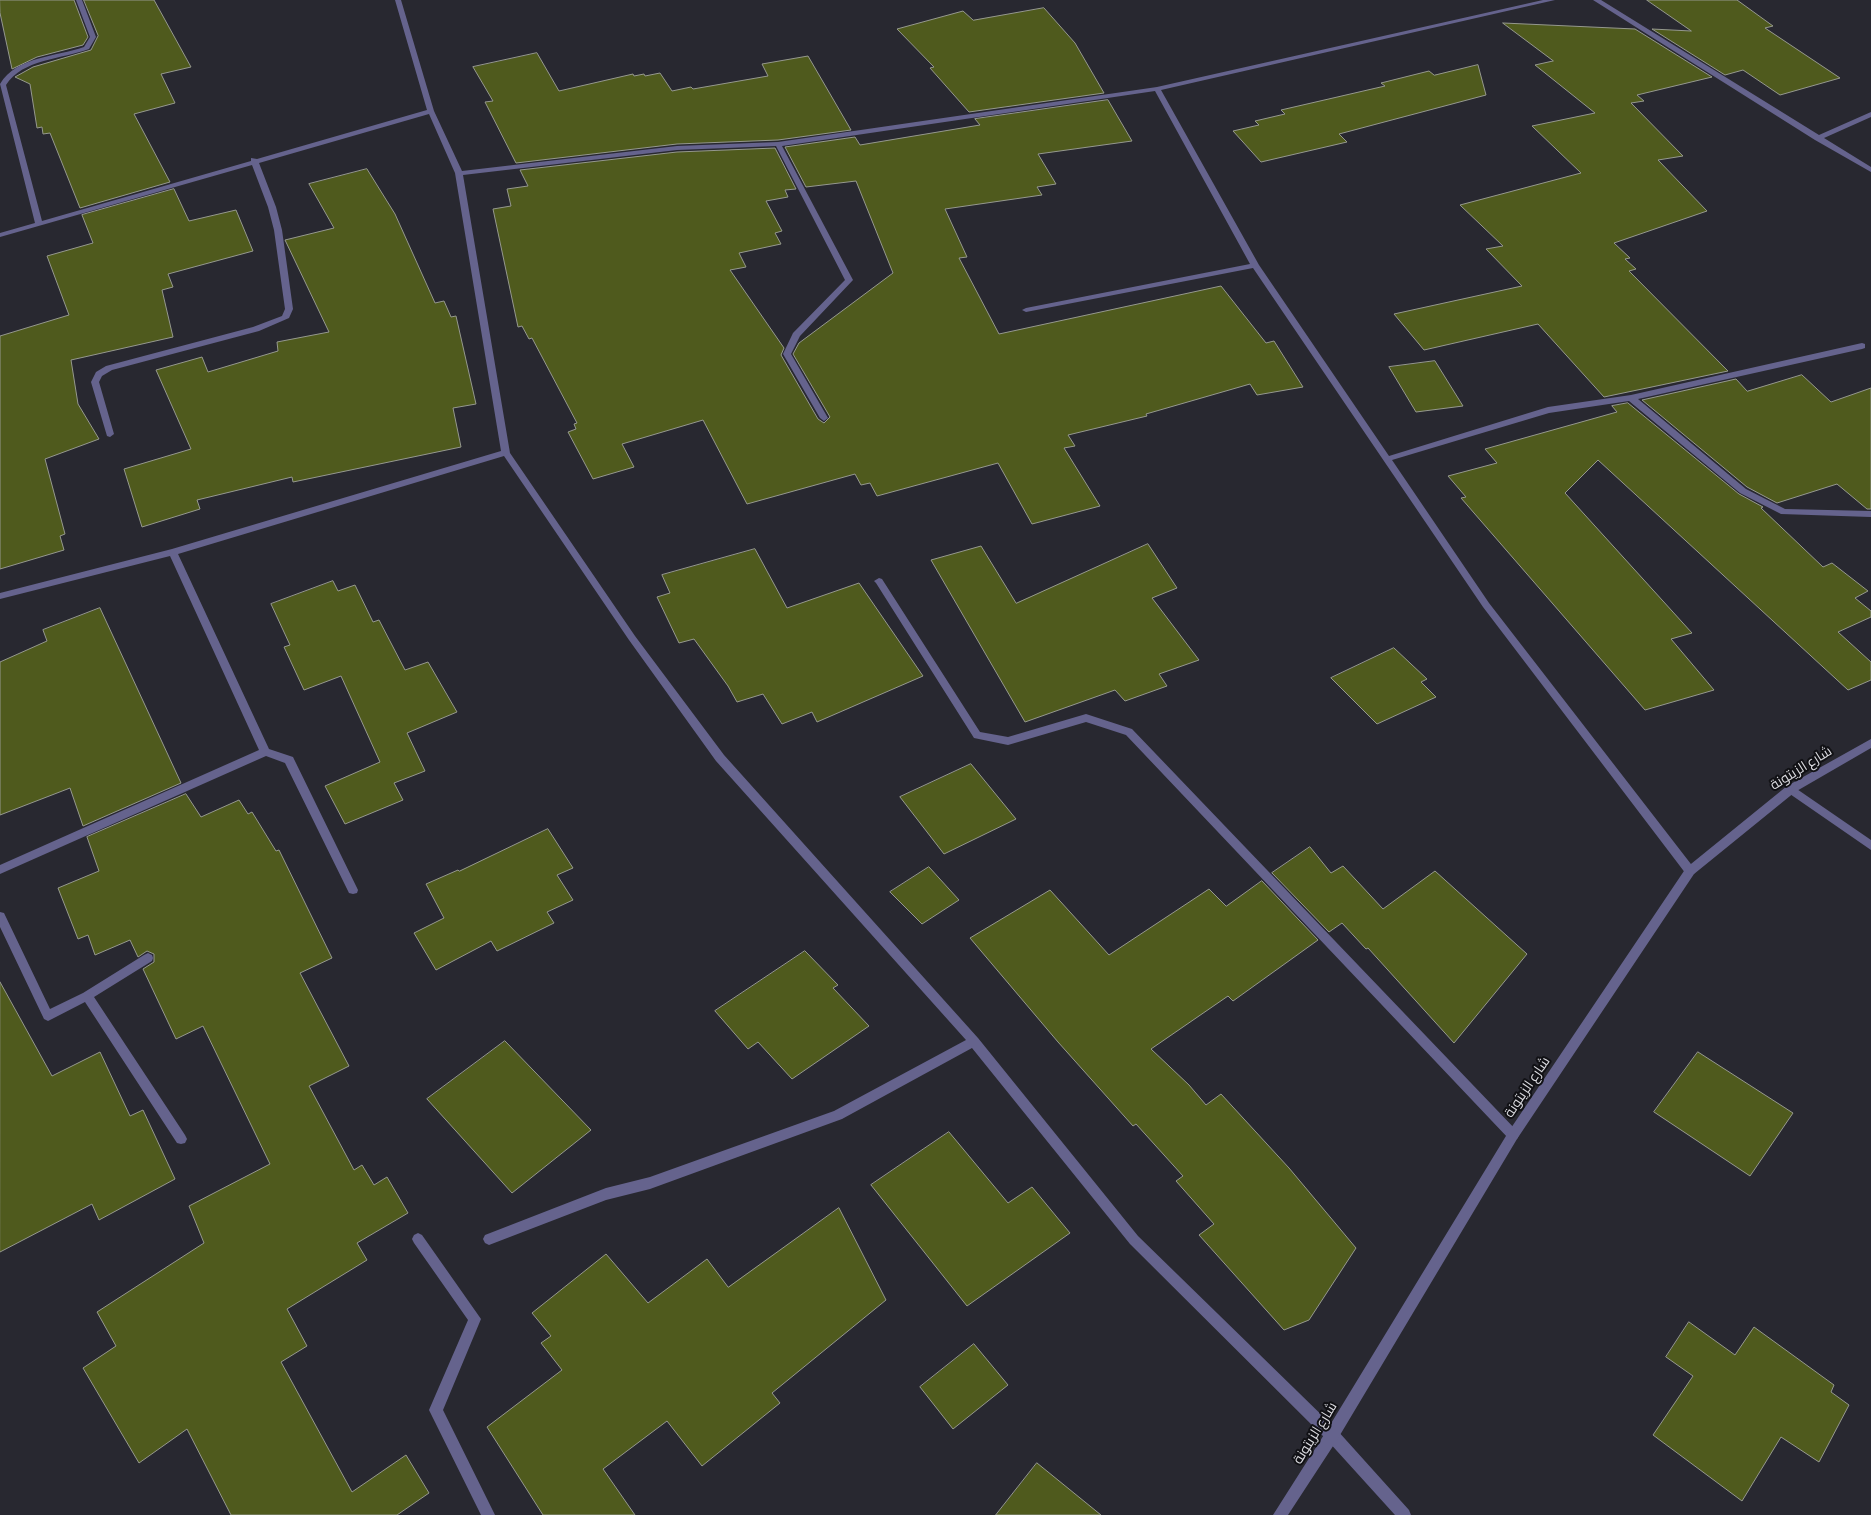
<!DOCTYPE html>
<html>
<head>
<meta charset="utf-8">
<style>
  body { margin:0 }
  canvas { display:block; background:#282830 }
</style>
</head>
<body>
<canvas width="1871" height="1515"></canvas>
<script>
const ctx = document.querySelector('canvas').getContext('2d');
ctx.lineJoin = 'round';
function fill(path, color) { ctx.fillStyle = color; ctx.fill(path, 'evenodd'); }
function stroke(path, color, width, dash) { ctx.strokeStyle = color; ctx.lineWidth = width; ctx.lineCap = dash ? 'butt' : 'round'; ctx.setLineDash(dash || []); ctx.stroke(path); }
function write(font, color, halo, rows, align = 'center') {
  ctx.font = font + ' "Asap Condensed",Cairo,sans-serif'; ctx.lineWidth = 4; ctx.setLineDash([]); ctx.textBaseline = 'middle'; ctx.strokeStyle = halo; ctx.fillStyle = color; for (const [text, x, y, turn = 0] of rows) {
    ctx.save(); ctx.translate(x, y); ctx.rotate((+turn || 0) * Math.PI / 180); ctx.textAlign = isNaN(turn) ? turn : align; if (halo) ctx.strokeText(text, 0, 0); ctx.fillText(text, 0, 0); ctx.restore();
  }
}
const building = new Path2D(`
  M0,0H74L88,37L83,45L37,57L12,69L0,13Z
  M84,0H154L191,67L161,74L175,103L134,114L170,182L80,208L50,133L43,134L42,127L37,128L30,84L15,77L33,67L91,50L98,36Z
  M1647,0H1737L1773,26L1765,28L1840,78L1780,95L1743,70L1725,75L1652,29L1691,31Z
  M1044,8L1075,43L1104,93L969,112L930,68L934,67L897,29L963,11L973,20Z
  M1503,23L1635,29L1712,77L1637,95L1644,101L1631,103L1683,156L1658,160L1707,211L1614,243L1630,258L1625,259L1636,269L1629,271L1728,371L1604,397L1538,324L1424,350L1394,314L1522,286L1486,249L1503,246L1460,205L1581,173L1532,126L1595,113L1535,65L1553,61Z
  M537,53L559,91L633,74L634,76L644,74L645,76L660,73L672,91L691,87L693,89L768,76L762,64L808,56L851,130L778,140L677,144L516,163L485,102L493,101L473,67Z
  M1478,65L1486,95L1339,134L1347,142L1261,162L1233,131L1259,125L1255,121L1285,114L1281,110L1385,86L1381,83L1429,71L1434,75Z
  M1108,100L1132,141L1038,154L1056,184L1037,187L1042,195L945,209L967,257L959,258L999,334L1221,286L1266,343L1274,341L1303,387L1257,395L1250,384L1146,414L1147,416L1068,435L1075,446L1064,448L1100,506L1032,524L998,463L877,496L870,483L861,485L855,474L747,504L703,420L622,444L634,467L593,479L568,432L576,429L574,424L577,423L532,338L529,339L522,326L518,327L493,209L511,206L507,189L528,186L520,170L677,152L775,148L796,189L785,190L788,197L766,201L782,231L775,233L781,244L739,253L746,267L730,270L784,348L781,355L818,419L824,423L830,417L793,354L799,343L893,273L856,181L806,187L785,147L855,137L860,145L980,125L975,119Z
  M367,169L395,214L435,303L444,301L451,317L456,316L476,404L453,408L461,447L293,482L292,477L197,500L200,509L142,527L124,469L191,449L156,370L202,357L208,372L278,351L277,342L329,332L285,240L334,228L309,184Z
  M174,189L189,221L236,210L253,251L168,274L173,287L162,290L173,337L71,360L78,404L99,439L45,459L65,534L60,536L64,550L0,569V336L69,315L47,256L93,243L82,215Z
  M1435,361L1463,406L1416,412L1389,367Z
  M1802,375L1831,402L1871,388V509H1867L1837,484L1777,503L1747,487L1642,400L1736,379L1747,391Z
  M1628,403L1739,494L1763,507L1761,508L1823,567L1832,563L1868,591L1855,598L1871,611V617L1838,632L1871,662V680L1848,690L1598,460L1565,493L1692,633L1671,639L1714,690L1645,710L1461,498L1466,497L1448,476L1497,463L1485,449L1617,412L1612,406Z
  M1148,544L1177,588L1152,598L1199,660L1159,674L1167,686L1125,701L1115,690L1025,722L931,560L981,546L1016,603Z
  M755,549L787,608L859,583L923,676L817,722L812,712L782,724L763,694L737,702L728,686L694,639L679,643L657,597L670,593L662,575Z
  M333,581L338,591L355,585L373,622L379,620L405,670L428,662L457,712L407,733L425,771L394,783L403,800L345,824L325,786L380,762L341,676L304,690L284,647L290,645L271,604Z
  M100,608L181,783L83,826L70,788L0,815V662L47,641L43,630Z
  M1394,648L1427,679L1421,682L1436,697L1377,724L1331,678Z
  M971,764L1016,819L944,854L900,797Z
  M186,794L201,817L239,800L248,814L252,812L276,851L279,850L332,958L300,973L349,1066L309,1086L354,1170L362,1165L374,1185L387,1177L408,1213L357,1243L367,1260L287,1309L307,1346L281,1362L352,1492L406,1455L429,1493L397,1515H231L187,1429L139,1463L83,1368L116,1346L97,1312L204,1243L189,1206L270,1164L203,1026L176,1039L143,969L154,962V954L147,951L138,957L130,940L95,955L88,935L78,939L58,888L99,871L87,837Z
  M548,829L573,868L557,875L573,900L547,912L554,923L497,951L491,941L436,970L414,933L444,918L426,884L458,870L459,871Z
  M1310,847L1331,873L1343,866L1383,909L1435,871L1527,954L1454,1043L1368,948L1366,949L1342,923L1329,932L1272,873Z
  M929,867L959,900L922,924L890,892Z
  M1262,881L1318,940L1233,1001L1228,996L1151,1049L1189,1085L1206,1105L1221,1094L1289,1168L1356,1248L1309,1320L1284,1330L1199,1235L1214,1224L1176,1181L1183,1176L1136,1124L1133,1126L1058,1042L970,938L1050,890L1109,955L1209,889L1226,906Z
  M805,951L838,985L833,988L869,1026L792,1079L758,1042L748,1049L715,1011Z
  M0,982L52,1076L100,1052L130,1116L143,1110L175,1179L99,1220L92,1204L0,1252Z
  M505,1041L591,1130L512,1193L427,1099Z
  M1698,1052L1793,1113L1750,1176L1654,1112Z
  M949,1132L1008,1203L1032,1187L1070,1233L967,1306L871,1185Z
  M839,1208L886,1300L772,1393L780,1403L702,1466L667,1421L603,1469L635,1515H543L487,1427L562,1370L541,1343L551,1336L532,1313L606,1254L648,1303L707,1259L728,1287Z
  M1689,1322L1735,1355L1754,1327L1834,1385L1831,1392L1849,1405L1819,1462L1781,1437L1742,1501L1653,1435L1693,1376L1666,1357Z
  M974,1344L1008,1385L953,1429L920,1387Z
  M1037,1463L1101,1515H996Z`);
const minor = new Path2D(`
  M76,0H82L96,37L89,49C63,59 22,59 6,85L42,221L251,161V158L257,159L427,110L395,0H401L434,111L462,171L677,146L778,142L1157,87L1543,0H1555L1161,90L1259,265L1389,456L1548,407L1631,395L1862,343L1865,344V348L1862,349L1638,399L1746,489L1785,509L1871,511V517L1781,514L1740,493L1629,401L1549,413L1392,460L1489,603L1694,868L1695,871L1694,874H1686L1483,607L1253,268L1026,312L1022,310L1026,308L1250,264L1155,91L782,146L853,280L800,336L791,354L828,418L824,421L820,418L783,354L793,333L845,280L776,146L677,150L463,175L510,453L635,636L724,755L978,1038L1138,1236L1337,1430L1409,1510L1411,1515H1395L1327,1440L1130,1244L972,1048L842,1119L650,1189L606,1200L489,1245L485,1243L483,1239L485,1235L606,1188L650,1177L834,1111L966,1040L716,761L629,640L504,456L178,554L269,749L293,757L358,890L357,893L353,894L349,893L285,763L266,756L0,874V865L259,750L170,556L0,599V593L172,549L501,451L455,173L429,114L259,163L276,207L282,230L293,309L289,318L259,331L112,370L102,376L99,382L114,434L110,437L107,436L91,382L96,372L106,366L253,327L282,316L285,309L274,230L268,207L252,165L0,237V233L35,223L0,84C17,56 56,57 84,47L90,37Z
  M1593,0H1601L1819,135L1871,112V117L1824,138L1871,167V172L1815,140Z
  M879,578L882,579L980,732L1008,737L1086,714L1132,729L1517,1131L1519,1135L1517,1139L1513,1140L1509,1139L1126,735L1086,722L1008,745L974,738L876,583L874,581Z
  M1791,785L1871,840V850L1787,792L1786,789L1787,786Z
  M0,912L4,913L50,1009L83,993L144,955L148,953L152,955L153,958L152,961L94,997L185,1135L187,1139L185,1143L181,1144L177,1143L85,1002L52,1019L48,1021L44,1019L0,927Z
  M418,1233L422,1235L481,1319L443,1410L495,1515H481L429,1410L468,1320L414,1243L412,1239L414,1235Z`);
const tertiary = new Path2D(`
  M1871,739V748L1795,792L1694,874L1517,1139L1337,1440L1288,1515H1273L1327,1430L1509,1131L1686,868L1787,786Z`);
const streetNames = [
  ["شارع الزيتونة",1801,768,-32],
  ["شارع الزيتونة",1527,1087,-56],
  ["شارع الزيتونة",1315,1433,-58]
];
fill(building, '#4f5a1d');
stroke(building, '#95988e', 1);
fill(minor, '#65638d');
fill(tertiary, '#65638d');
write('14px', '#dbdbe0', '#111115', streetNames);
</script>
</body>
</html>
